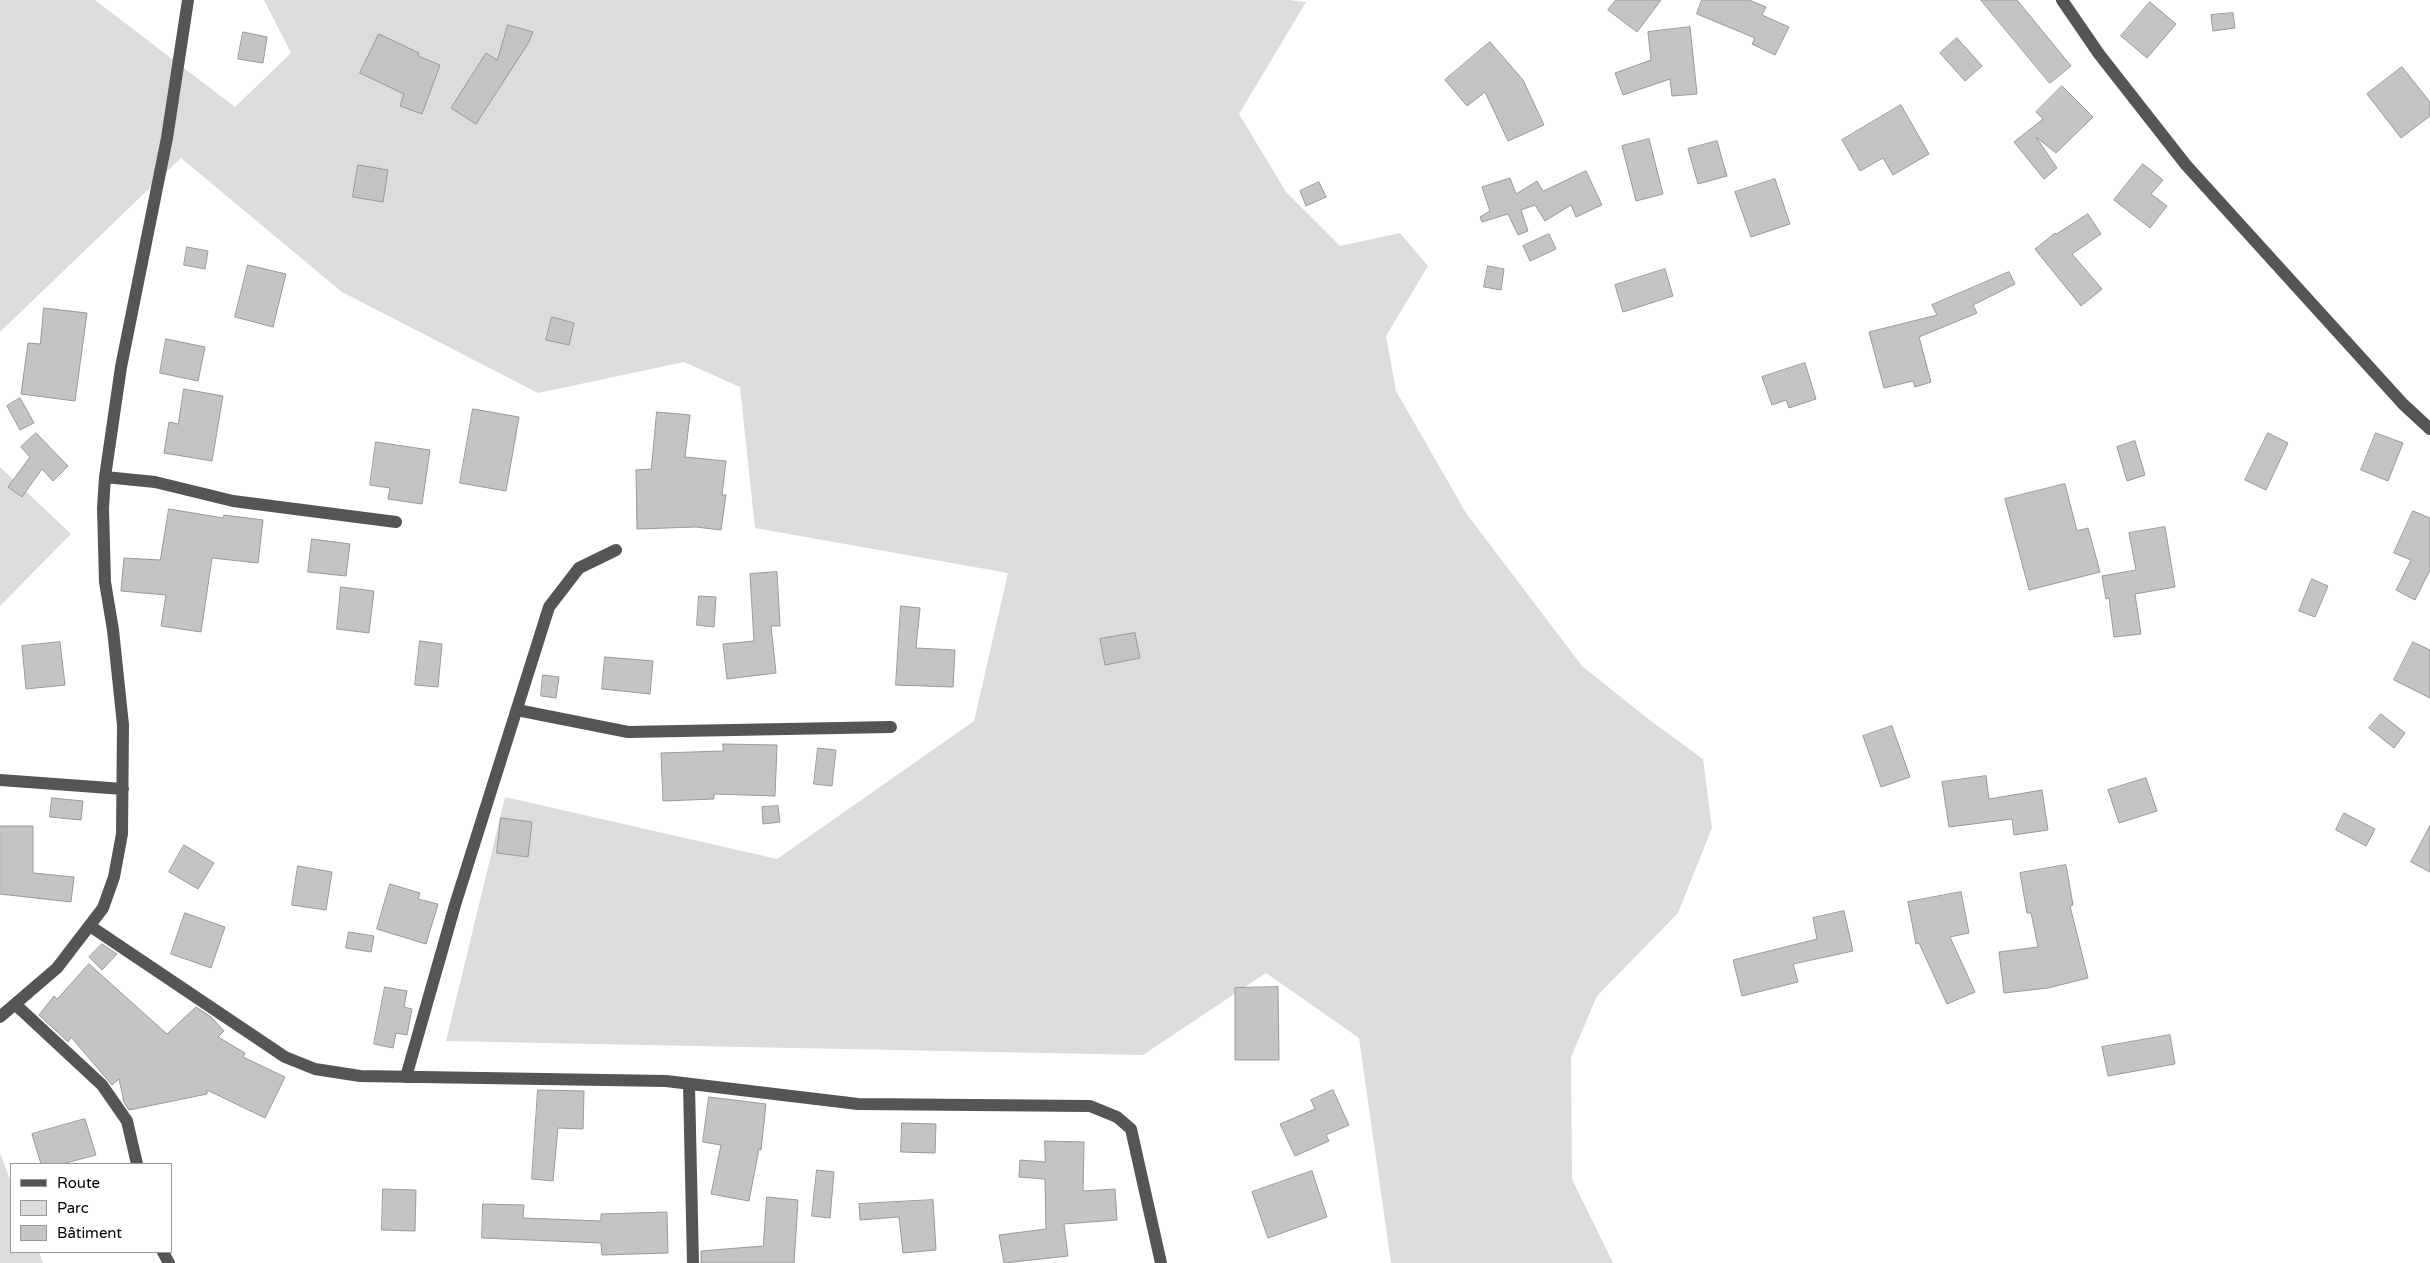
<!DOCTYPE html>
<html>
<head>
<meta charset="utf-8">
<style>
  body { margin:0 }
  #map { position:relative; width:2430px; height:1263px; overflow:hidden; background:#fff; font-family:"Varela Round",sans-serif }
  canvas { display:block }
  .legend { position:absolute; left:10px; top:1163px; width:162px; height:90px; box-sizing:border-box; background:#fff; border:1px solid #999; margin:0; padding:6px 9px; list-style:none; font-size:15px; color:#000 }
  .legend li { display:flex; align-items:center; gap:10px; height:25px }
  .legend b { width:25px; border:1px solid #999 }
</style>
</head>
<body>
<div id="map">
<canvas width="2430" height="1263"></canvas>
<ul class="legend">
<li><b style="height:6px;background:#555"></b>Route</li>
<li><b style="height:14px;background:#dcdcdc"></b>Parc</li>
<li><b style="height:14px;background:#c4c4c4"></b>Bâtiment</li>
</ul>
</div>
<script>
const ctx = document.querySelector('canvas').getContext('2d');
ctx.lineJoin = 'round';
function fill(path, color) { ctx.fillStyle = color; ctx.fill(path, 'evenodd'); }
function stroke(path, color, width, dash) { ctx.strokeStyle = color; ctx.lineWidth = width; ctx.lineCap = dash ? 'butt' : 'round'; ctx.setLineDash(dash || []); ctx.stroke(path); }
const green = new Path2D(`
  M0,0H95L235,107L291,53L264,0H1289L1306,2L1239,114L1286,192L1340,246L1400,233L1428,266L1386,336L1396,391L1466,513L1582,666L1647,718L1703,759L1712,828L1678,913L1597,996L1571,1057L1572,1179L1613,1263H1391L1359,1038L1266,973L1143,1055L446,1041L505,797L777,859L974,721L1008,573L755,528L740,387L684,362L538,393L342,292L181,158L0,332Z
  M0,467L71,534L0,606Z
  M0,1153L11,1182V1252H39L43,1263H0Z`);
const building = new Path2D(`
  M1616,0H1661L1637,32L1608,10Z
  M1702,0H1749L1766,7L1762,15L1789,27L1775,55L1752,44L1755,38L1697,14Z
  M1981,0H2017L2071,66L2050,83Z
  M2150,2L2176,24L2147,58L2121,36Z
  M2233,13L2235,28L2213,31L2211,15Z
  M508,25L533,32L529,42L476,124L451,108L486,53L497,60Z
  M1690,27L1697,94L1672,96L1670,79L1623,95L1615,73L1651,60L1648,32Z
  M243,32L267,37L263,63L238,59Z
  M379,34L419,53L418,56L440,65L422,114L400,106L404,94L360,73Z
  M1957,38L1982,66L1965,81L1940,53Z
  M1490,42L1523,80L1544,125L1508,141L1485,92L1467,106L1445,80Z
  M2402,67L2430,102V116L2401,138L2367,94Z
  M2062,86L2093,117L2056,153L2036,137L2057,168L2044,179L2014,142L2043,119L2036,112Z
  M1901,105L1929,154L1893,175L1883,158L1860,171L1842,140Z
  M1649,139L1663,194L1636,201L1622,146Z
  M1717,141L1727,176L1698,184L1688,149Z
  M2143,164L2163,180L2151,194L2167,206L2150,228L2114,200Z
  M358,165L388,170L383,202L353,197Z
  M1586,171L1602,205L1576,217L1571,205L1545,221L1535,205L1521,210L1528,231L1518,235L1508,214L1482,222L1480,217L1490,211L1482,187L1510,178L1516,194L1537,181L1543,191Z
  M1775,179L1790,224L1751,237L1735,192Z
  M1319,182L1326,197L1306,206L1300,191Z
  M2088,214L2101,234L2072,254L2102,289L2081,306L2035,249L2055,233L2056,234Z
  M1549,234L1556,249L1530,261L1523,246Z
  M187,247L208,251L205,269L184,265Z
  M248,265L286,274L273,327L235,317Z
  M1488,266L1504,269L1501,290L1484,287Z
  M1665,269L1673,296L1623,312L1615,285Z
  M2009,272L2015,284L1973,305L1977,313L1919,337L1931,382L1915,387L1913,381L1884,388L1869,332L1937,315L1932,305Z
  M44,308L87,313L75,401L21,394L28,343L40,344Z
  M552,317L574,323L569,345L546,340Z
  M166,339L205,347L198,381L160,373Z
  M1805,363L1816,399L1789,408L1786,400L1772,405L1762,377Z
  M184,389L223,396L212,461L164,453L169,422L178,424Z
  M20,398L34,423L20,430L7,406Z
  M473,409L519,417L506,491L460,483Z
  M657,412L690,415L685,457L726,461L722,495H726L721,530L696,527L637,529L636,470L651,469Z
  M36,433L68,466L53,481L42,469L22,497L8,487L30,457L21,447Z
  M2268,433L2288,443L2266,490L2245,480Z
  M2376,433L2403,443L2388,481L2361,470Z
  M2135,441L2145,475L2127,481L2117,447Z
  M376,442L430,450L422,504L388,499L390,488L370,485Z
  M2065,484L2077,531L2088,528L2100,572L2029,590L2005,499Z
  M169,509L223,518L224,515L263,520L258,563L212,558L201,632L161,626L166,595L121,591L124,558L160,560Z
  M2413,511L2430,518V570L2415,600L2396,590L2411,560L2394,553Z
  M2165,527L2175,587L2135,594L2141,634L2114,637L2109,598L2106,599L2102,576L2136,570L2129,533Z
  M312,539L350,544L346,576L308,572Z
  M777,572L780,626H771L776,673L727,679L723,644L754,641L750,574Z
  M2312,579L2328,586L2315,617L2299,611Z
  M341,587L374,591L369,633L337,629Z
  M699,596L716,597L714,627L697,625Z
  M901,606L920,608L916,648L955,650L953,687L896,685Z
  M1135,633L1140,658L1105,665L1100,639Z
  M420,641L442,644L438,687L415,685Z
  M60,642L65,685L26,689L22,646Z
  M2413,642L2430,650V698L2394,680Z
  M605,657L653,661L650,694L602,689Z
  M543,675L559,677L556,698L541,696Z
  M2381,714L2405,733L2394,748L2369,728Z
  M1892,726L1910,777L1881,787L1863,736Z
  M723,744L777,745L775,796L714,794V799L663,801L661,753L723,751Z
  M818,748L836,750L832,786L814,784Z
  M1986,776L1989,799L2042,790L2048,830L2014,835L2012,819L1949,827L1942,782Z
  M2146,778L2157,811L2119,823L2108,790Z
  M52,798L83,801L81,820L50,817Z
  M778,806L780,822L763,824L762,807Z
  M2344,813L2375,829L2366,846L2336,830Z
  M501,818L532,822L528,857L497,853Z
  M0,826H33V873L74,877L71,902L0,894Z
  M2430,826V872L2411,862Z
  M184,845L214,863L198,889L169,872Z
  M2066,865L2073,905L2070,906L2088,978L2048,988L2004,993L1999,952L2038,947L2031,913H2027L2020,873Z
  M298,866L332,872L326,910L292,905Z
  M390,884L420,893L418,899L438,904L426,944L377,929Z
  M1961,892L1969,933L1950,937L1975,992L1947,1004L1919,943L1916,944L1908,902Z
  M1844,911L1853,951L1793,964L1798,982L1742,996L1733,960L1817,939L1813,918Z
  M185,913L225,927L211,968L171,954Z
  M349,932L374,936L371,952L346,948Z
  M102,944L117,954L102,970L89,957Z
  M89,964L167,1034L196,1007L211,1017L224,1031L218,1037L245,1053L243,1057L285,1077L265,1118L207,1090V1094L129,1110L124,1102L119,1079L112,1085L71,1037L68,1042L39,1015L54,996L57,999Z
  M385,987L407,991L404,1007L412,1009L407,1035L396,1033L393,1048L374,1044Z
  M1278,987L1279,1060H1235V988Z
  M2170,1035L2175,1064L2108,1076L2102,1047Z
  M538,1090L584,1091L583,1129L558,1128L553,1181L532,1179Z
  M1333,1090L1349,1125L1326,1135L1329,1141L1295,1156L1280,1124L1315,1109L1311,1100Z
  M709,1097L766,1104L761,1150L759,1149L749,1201L711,1194L721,1145L703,1142Z
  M85,1119L96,1155L62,1164H41L32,1134Z
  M902,1123L936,1124L935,1153L901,1152Z
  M1045,1141L1084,1142L1083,1191L1115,1189L1117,1220L1064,1224L1068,1256L1004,1263L999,1235L1046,1229L1045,1179L1019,1177L1020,1160L1045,1162Z
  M817,1170L834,1172L830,1218L812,1216Z
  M1312,1171L1327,1217L1268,1238L1252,1192Z
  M383,1189L416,1190L415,1231L382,1230Z
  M767,1197L798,1200L794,1263H701V1251L763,1246Z
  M933,1200L936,1250L903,1253L899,1217L860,1220L859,1204Z
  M483,1204L524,1205L523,1218L601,1221V1214L667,1212L668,1253L602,1255L601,1243L482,1238Z`);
const minor = new Path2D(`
  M2062,0L2099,54L2186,165L2403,404L2430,429
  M105,477L155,482L233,501L396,522
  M517,710L628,732L891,727
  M0,780L123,789
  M90,926L285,1057L315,1069L360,1076L666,1081L858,1104L1090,1106L1117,1117L1131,1129L1161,1263
  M16,1005L102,1085L127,1121L137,1164
  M0,1017L57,968L103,908L114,877L122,834L123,725L113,630L105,582L103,508L105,477L121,367L167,138L188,0
  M406,1077L455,905L549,607L579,568L616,550
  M689,1085L693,1263
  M163,1252L169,1263`);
fill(green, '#dcdcdc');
fill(building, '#c4c4c4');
stroke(building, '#999', 1);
stroke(minor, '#555', 12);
</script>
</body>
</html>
